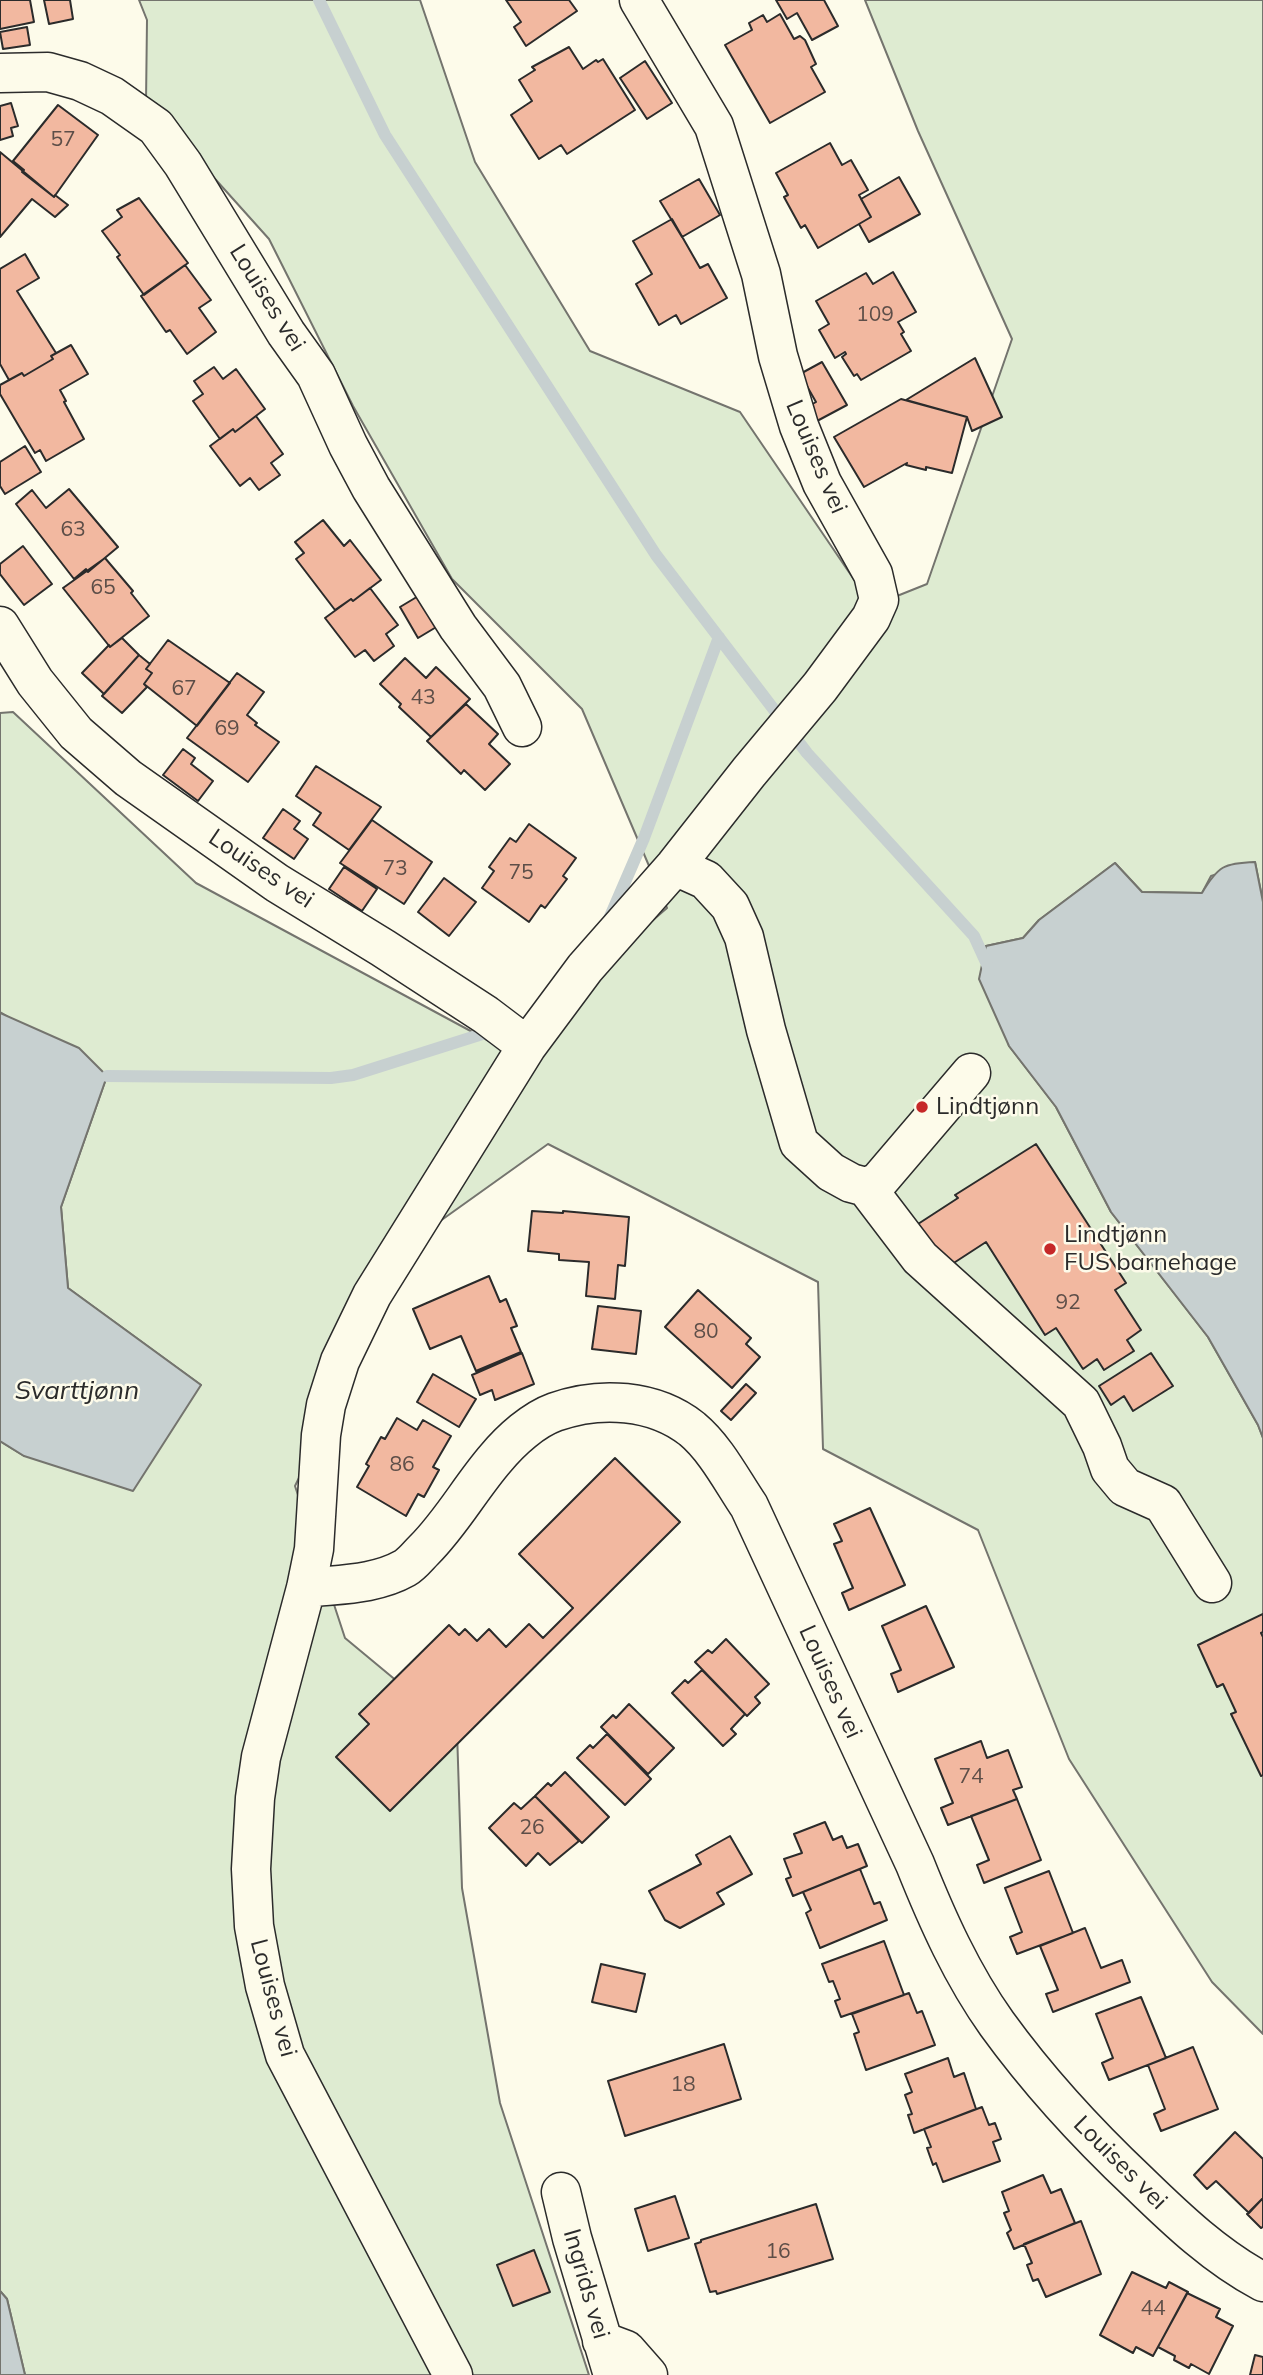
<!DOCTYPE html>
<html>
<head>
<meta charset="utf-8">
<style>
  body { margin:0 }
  canvas { display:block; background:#fdfbea }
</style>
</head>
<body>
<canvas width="1263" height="2375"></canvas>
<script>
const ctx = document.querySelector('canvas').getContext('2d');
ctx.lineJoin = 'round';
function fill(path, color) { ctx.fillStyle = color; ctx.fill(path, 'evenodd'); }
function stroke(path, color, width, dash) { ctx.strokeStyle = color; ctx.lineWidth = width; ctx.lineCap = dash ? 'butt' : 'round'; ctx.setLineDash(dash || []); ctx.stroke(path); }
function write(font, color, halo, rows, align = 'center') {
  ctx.font = font + ' Mulish,sans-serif'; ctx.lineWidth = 5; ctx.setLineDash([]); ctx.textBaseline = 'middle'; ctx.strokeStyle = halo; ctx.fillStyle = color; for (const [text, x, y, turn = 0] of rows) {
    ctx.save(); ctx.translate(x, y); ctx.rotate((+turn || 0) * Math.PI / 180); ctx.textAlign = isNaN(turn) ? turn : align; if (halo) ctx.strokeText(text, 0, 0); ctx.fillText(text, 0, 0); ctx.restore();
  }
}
const green = new Path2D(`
  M139,0H420L475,162L590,351L740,412L872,606L927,584L1012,339L918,131L865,0H1263V902L1255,862L1211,876L1202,893L1142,892L1115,863L1039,920L1023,938L986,946L1009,1046L1056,1107L1111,1212L1208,1337L1258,1425L1263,1438V2034L1212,1982L1069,1759L978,1530L823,1449L818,1282L548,1144L415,1239L295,1486L345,1638L457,1731L462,1888L500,2103L589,2375H25L7,2299L0,2291V1441L24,1456L201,1385L68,1288L61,1207L107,1076L0,1012V713L13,712L196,883L504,1049L667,908L582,709L452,579L353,406L269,239L146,102L147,20Z`);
const water = new Path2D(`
  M1255,862L1263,902V1438L1258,1425L1208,1337L1111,1212L1056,1107L1009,1046L979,979L986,946L1023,938L1039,920L1115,863L1142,892L1202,893C1218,866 1224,863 1255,862Z
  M0,1013L79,1048L107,1076L61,1207L68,1288L201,1385L133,1491L24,1456L0,1441Z
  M0,2291L7,2299L25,2375H0Z`);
const stream = new Path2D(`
  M319,0L385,135L656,555L807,753L974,936L990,971
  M609,919L644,838L719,637
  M107,1076L331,1078L353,1075L495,1030`);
const building = new Path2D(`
  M0,0H30L34,22L0,29Z
  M44,0H70L73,19L49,24Z
  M506,0H569L577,11L526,46L514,27L521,22Z
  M776,0H824L838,26L812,40L797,13L787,19Z
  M780,14L794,39L800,36L805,40L816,64L811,67L825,92L770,123L725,45L752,30L749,23L763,15L767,22Z
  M27,27L30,45L3,49L0,32Z
  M569,47L583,69L596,60L598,62L603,59L635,110L567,154L561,145L539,159L511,115L532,101L519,80L535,70L532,67Z
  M645,61L672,103L647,119L620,78Z
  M11,103L18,126L11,128L13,136L0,140V106Z
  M58,105L98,135L54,197L22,172L24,170L13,161Z
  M830,143L842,165L851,160L868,190L859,195L871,217L818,248L805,225L801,228L784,197L788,195L776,173Z
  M0,152L54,197L55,195L68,205L55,217L32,199L0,237Z
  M899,177L920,214L869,242L859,224L871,217L861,199Z
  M699,179L720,215L682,237L660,201Z
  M139,198L188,263L144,295L117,257L120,255L102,231L122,217L117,210Z
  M672,219L700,268L708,264L727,298L681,324L676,315L659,325L636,284L652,274L633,241Z
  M25,254L39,278L17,291L56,353L51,356L53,359L24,376L22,373L9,380L0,364V269Z
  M185,265L211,300L199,308L216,332L187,354L170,330L166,332L141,296Z
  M893,272L916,312L898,322L904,332L901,334L911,351L861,380L857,374L854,376L842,357L846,354L845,352L835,358L819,330L829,324L816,301L866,273L873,284Z
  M71,345L88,374L60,390L66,401L64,402L84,439L46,461L40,450L35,453L20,428L0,394V385L22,373L24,376L53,359L51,356Z
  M975,358L1002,417L972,431L967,417L906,400Z
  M822,362L847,405L817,421L809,406L816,402L800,374Z
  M214,367L223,379L236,369L265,409L235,432L233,429L220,439L193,401L203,394L194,381Z
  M901,399L967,417L952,473L926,467V470L906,465L907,463L864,487L834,437Z
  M256,416L283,454L271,463L280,475L259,490L250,478L240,486L210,446L233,429L235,432Z
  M25,446L41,472L5,494L0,486V462Z
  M69,489L118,547L88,572L86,569L74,579L16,504L32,490L46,508Z
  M323,520L344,546L350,540L381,580L353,601L351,599L335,610L296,559L304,553L295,542Z
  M23,546L52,584L24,605L0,574V564Z
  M105,558L133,591L131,593L149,616L110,647L63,588Z
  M370,588L398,625L386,634L394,646L374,661L365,650L355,657L325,618L351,599L353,601Z
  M420,595L438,626L418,638L400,607Z
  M122,638L139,655L104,694L82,673L109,645L110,647Z
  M168,640L230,683L197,726L144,684L152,673L146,669Z
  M139,655L150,664L146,669L152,673L144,684L147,687L122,713L102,696Z
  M405,658L426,678L436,667L470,699L431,737L399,707L401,704L380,684Z
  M237,673L264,692L247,715L257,723L255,725L279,742L248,782L187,738Z
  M466,704L498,734L489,744L510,764L485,790L464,770L461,774L427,741Z
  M183,749L195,758L191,764L213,781L198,801L163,775Z
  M316,766L381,807L349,850L313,825L321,813L296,796Z
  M283,809L300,821L294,829L308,839L294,859L263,838Z
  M372,820L432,862L404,904L340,863Z
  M529,824L576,858L563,876L567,879L545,908L541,905L529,922L482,888L494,871L489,867L510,838L516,842Z
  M344,867L377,889L362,911L329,889Z
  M444,878L476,902L449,936L418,912Z
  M1036,1144L1126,1283L1115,1290L1141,1330L1127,1340L1134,1351L1104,1370L1097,1359L1083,1369L1056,1328L1045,1335L986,1242L946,1268L918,1224L958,1198L955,1195Z
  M532,1211L563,1213V1211L629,1217L625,1266L618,1265L615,1299L586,1296L589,1262L559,1260V1254L528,1251Z
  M489,1276L500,1302L506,1299L517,1326L511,1328L521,1352L476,1371L461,1336L430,1349L413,1309Z
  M698,1290L751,1338L746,1344L760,1357L732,1388L665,1327Z
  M598,1306L641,1311L636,1354L592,1349Z
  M522,1353L534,1384L495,1400L492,1390L480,1395L472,1375Z
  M1151,1353L1173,1386L1133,1411L1124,1396L1111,1405L1099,1386Z
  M433,1374L476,1399L459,1427L417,1402Z
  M746,1384L756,1393L731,1420L721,1411Z
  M397,1418L417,1430L423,1420L451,1436L433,1467L439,1470L424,1497L418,1494L406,1516L357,1487L369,1466L366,1464L381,1437L385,1439Z
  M615,1458L680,1522L390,1811L336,1757L369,1724L359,1714L449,1625L459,1635L465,1629L477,1641L489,1629L506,1647L529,1624L543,1638L573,1608L519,1554Z
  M870,1508L905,1585L849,1610L842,1593L853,1588L834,1544L842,1541L834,1524Z
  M926,1606L954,1667L898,1692L891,1674L901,1670L882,1626Z
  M1263,1614V1632L1261,1633L1263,1637V1775L1261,1776L1231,1714L1236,1712L1223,1684L1217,1687L1198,1645Z
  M726,1639L769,1684L755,1697L760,1703L747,1716L695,1662L708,1650L712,1653Z
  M702,1670L745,1714L731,1729L736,1734L723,1746L672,1693L685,1680L688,1683Z
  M629,1704L674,1748L648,1774L601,1727L613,1715L616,1718Z
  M607,1734L651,1779L625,1805L577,1758L590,1745L593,1748Z
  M981,1741L987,1758L1008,1750L1022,1787L1013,1790L1017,1799L948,1825L941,1808L953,1803L935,1759Z
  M565,1772L609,1817L582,1843L535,1796L548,1783L551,1786Z
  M535,1796L579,1841L550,1865L538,1853L526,1866L489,1828L514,1803L521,1809Z
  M1017,1799L1041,1860L984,1883L977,1865L989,1860L971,1816Z
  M825,1822L833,1840L842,1836L847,1848L858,1844L867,1866L793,1896L786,1879L791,1877L784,1859L802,1853L794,1834Z
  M730,1836L752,1874L717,1893L724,1904L680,1928L665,1920L649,1891L701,1864L696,1855Z
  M860,1869L874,1904L880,1902L887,1920L820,1948L806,1913L811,1910L803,1892Z
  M1049,1871L1073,1933L1017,1954L1010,1937L1022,1932L1005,1888Z
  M1085,1928L1101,1968L1122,1960L1130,1982L1053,2012L1046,1994L1058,1990L1040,1946Z
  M884,1941L904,1995L841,2017L835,2001L840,1999L833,1981L829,1982L822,1964Z
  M601,1964L645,1974L636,2012L592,2002Z
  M909,1993L917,2013L922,2011L935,2045L866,2070L854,2034L859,2032L852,2014Z
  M1141,1997L1166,2058L1109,2080L1102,2063L1113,2058L1096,2014Z
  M724,2044L741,2099L625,2136L608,2081Z
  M1193,2047L1218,2109L1161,2131L1154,2114L1165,2109L1148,2065Z
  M948,2058L954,2077L964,2073L976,2109L914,2133L908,2115L912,2114L905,2095L912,2092L905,2074Z
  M982,2107L989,2125L995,2123L1001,2139L993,2142L1000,2161L943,2182L936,2163L933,2165L927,2148L931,2147L924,2129Z
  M1235,2132L1263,2159V2198L1249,2213L1216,2181L1207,2189L1194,2175Z
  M1043,2175L1051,2193L1061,2189L1075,2223L1014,2249L1007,2233L1011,2230L1004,2213L1009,2211L1002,2192Z
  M675,2196L689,2238L648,2251L635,2209Z
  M1263,2198V2227L1261,2228L1247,2214Z
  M816,2204L833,2259L717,2294L716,2291L710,2292L695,2244L701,2242V2240Z
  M1081,2221L1101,2274L1046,2297L1038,2279L1033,2281L1027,2265L1032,2263L1024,2244Z
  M534,2250L550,2292L513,2306L497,2265Z
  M1132,2272L1166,2288L1169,2282L1188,2292L1153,2356L1136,2347L1133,2353L1100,2335Z
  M1187,2293L1220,2309L1216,2317L1233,2326L1209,2374L1191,2364L1189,2368L1174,2360L1175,2356L1158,2347Z
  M1255,2355L1263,2357V2375H1250Z`);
const minor = new Path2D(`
  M0,73L48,72L80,81L112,96L156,127L183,164L286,333L316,375L348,445L371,488L458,627L502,686L522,727
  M0,626L35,682L76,733L128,778L277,883L383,948L486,1015L527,1046
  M675,866L706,880L730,906L744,937L766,1030L799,1143L831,1172L851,1183L866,1187L878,1182L971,1073
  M866,1187L920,1258L1081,1403L1102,1446L1110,1469L1125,1487L1163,1504L1212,1583
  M306,1588C339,1584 375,1585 405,1568C412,1564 418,1556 424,1550C452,1522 470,1488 496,1458C511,1440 533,1420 555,1412C600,1396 654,1399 692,1429C716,1449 732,1481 749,1506L915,1864C937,1919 962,1975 997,2024C1039,2082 1087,2134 1139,2183C1177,2220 1216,2257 1263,2282
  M561,2192L572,2238L613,2375
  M602,2341L626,2350L648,2375
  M453,2375L285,2055L265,1986L254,1926L251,1869L255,1798L261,1757L306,1588L314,1549L321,1435L326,1405L340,1361L372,1295L527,1046L585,968L675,866L749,772L820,687L871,618L879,600L873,574L822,483L799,426L778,356L761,274L714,126L639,0`);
const markers = [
  [922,1107,7,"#c62828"],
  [1050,1249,7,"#c62828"]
];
const numberNames = [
  ["57",63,140],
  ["109",875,315],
  ["63",73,530],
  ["65",103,588],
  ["67",184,689],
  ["43",423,698],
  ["69",227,729],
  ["73",395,869],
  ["75",521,873],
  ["92",1068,1303],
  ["80",706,1332],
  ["86",402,1465],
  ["74",971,1777],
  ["26",532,1828],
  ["18",683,2085],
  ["16",778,2252],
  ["44",1153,2309]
];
const streetNames = [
  ["Louises vei",267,298,58],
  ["Louises vei",816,457,67],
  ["Louises vei",261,869,34],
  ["Louises vei",830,1682,66],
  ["Louises vei",273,1998,75],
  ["Louises vei",1120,2163,45],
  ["Ingrids vei",586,2284,74]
];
const poiNames = [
  ["Lindtjønn",936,1107],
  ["Lindtjønn",1064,1235],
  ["FUS barnehage",1064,1263]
];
const waterNames = [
  ["Svarttjønn",77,1391]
];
fill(green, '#deebd1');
stroke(green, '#74746e', 2);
fill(water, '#c7d0d0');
stroke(water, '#74746e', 2);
stroke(stream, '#c7d0d0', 12);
fill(building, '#f2b8a0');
stroke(building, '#2b2b2b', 2);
stroke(minor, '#2b2b2b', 41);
stroke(minor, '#fdfbea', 38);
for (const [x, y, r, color] of markers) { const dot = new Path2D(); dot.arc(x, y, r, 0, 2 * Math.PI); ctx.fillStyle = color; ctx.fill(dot); stroke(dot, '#fdfbea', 2.5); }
write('21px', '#5d4e48', null, numberNames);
write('24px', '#2b2b2b', '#fdfbea', streetNames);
write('24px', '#2b2b2b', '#fdfbea', poiNames, 'left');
write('italic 26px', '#2b2b2b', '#fdfbea', waterNames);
</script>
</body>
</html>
